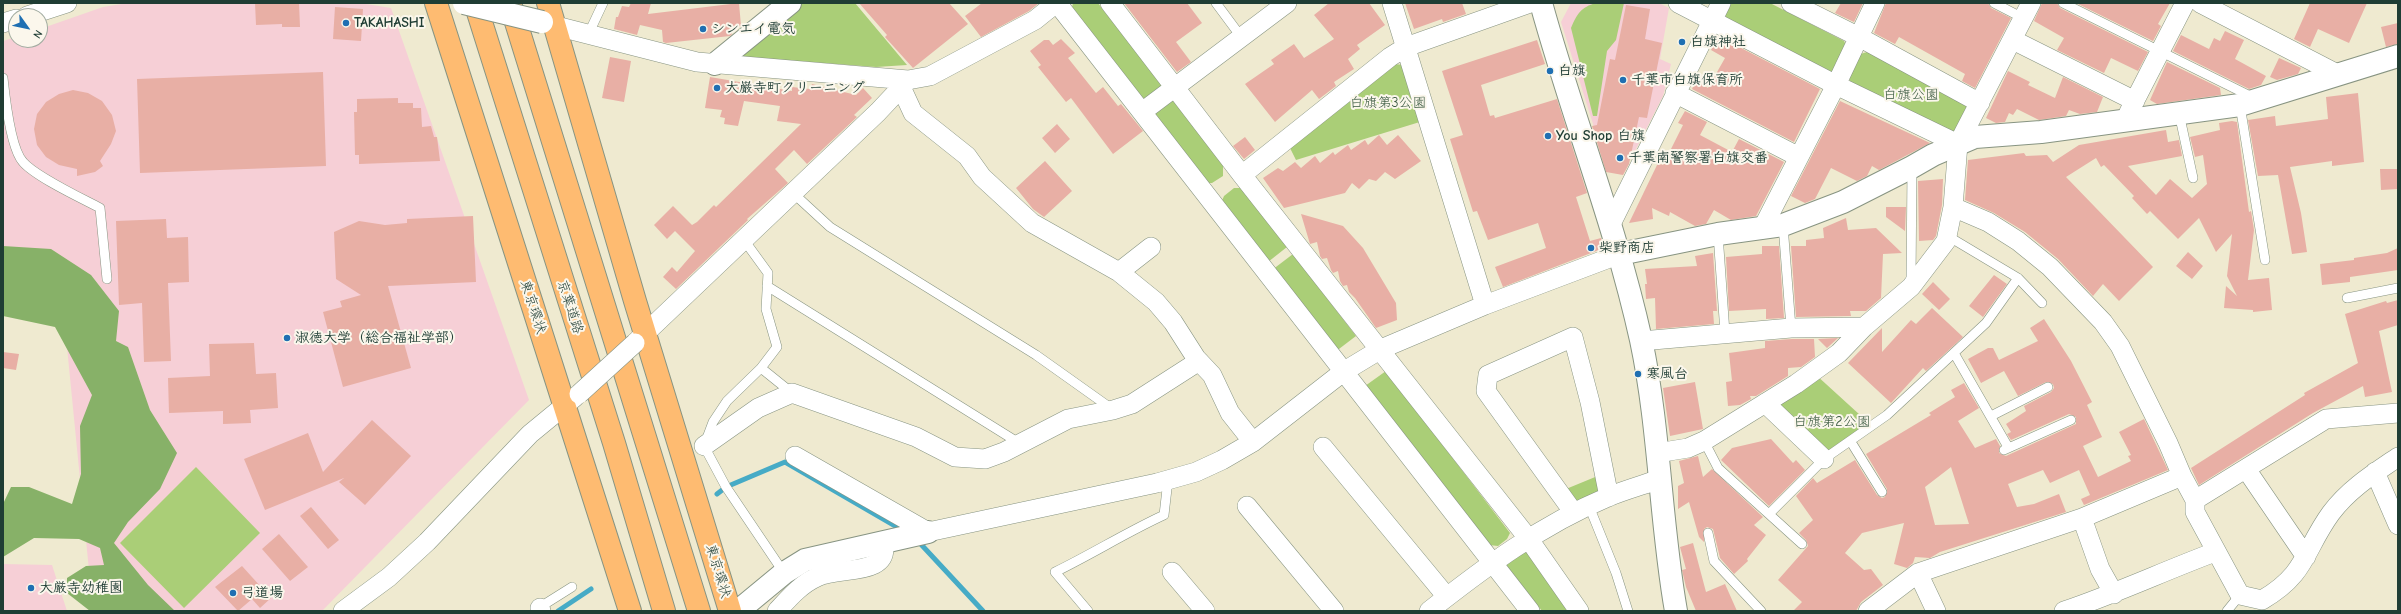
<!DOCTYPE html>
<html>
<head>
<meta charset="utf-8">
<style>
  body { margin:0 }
  #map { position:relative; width:2401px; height:614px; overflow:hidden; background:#efead0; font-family:"Comic Neue",sans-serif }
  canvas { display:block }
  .frame { position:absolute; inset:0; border:4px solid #1f3d34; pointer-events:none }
  .north { position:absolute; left:8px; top:8px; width:40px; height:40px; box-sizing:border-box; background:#fbf7ec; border:1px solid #a3ada2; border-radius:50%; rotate:123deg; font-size:11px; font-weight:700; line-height:16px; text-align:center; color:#1f3d34 }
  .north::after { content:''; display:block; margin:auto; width:14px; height:18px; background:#1f6fb2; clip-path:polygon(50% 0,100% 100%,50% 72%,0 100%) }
</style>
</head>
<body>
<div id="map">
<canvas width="2401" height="614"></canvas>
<div class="frame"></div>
<div class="north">N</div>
</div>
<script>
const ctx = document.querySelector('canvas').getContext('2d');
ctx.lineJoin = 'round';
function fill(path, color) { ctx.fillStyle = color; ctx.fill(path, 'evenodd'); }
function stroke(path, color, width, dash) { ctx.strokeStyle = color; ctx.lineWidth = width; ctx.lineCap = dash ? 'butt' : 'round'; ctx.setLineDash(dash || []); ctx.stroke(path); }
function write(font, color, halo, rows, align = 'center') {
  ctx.font = font + ' "Comic Neue","Klee One",sans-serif'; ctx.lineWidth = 4; ctx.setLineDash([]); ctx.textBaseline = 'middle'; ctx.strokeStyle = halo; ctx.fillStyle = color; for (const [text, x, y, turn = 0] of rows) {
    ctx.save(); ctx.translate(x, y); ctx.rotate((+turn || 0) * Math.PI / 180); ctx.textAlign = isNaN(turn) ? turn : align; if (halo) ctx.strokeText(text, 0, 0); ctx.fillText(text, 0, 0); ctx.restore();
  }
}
const built = new Path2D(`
  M128,3H360L391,8L529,400L322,611H93L60,276H3V41L16,37V40H40V29L103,7Z
  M1571,3H1659L1669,8L1660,59L1671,64L1663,96L1635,151L1599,143L1561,22Z
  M3,564L52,565L67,611H3Z`);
const green = new Path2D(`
  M801,3H855L907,65L876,67L744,57L741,51Z
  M1073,3H1098L1163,87L1142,101L1071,12Z
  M1596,3H1624L1616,40L1607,51L1597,116H1593L1571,28C1577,14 1581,7 1596,3Z
  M1728,3H1770L1844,41L1849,51L1840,70L1829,74L1728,23L1724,11Z
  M1867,52L1971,105L1959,130L1949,135L1851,85L1848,74L1857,55Z
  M1392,64L1406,65L1423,121L1296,160L1289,146Z
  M1171,97L1223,165V176L1212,183H1205L1151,112Z
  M1234,188H1242L1287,247L1268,262L1221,203L1224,196Z
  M1293,254L1356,336L1335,352L1272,270Z
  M1386,371L1510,533L1507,539L1498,546L1489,545L1365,386Z
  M1815,374L1871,425L1829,453L1776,402Z
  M196,467L260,533L184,608L120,543Z
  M1600,475L1603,490L1576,503L1566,489Z
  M1524,548L1574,611H1542L1504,562Z`);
const forest = new Path2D(`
  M3,246L51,249L91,275L119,311L116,341L128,347L150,410L177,453L160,489L128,522L114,543L148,585L175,611H90L67,593V578L86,566L104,565L100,548L79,539L34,538L3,557V504L11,487H29L72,504L81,474L80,426L92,395L55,327L3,316Z`);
const stream = new Path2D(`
  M717,494L726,487L785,462L904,531
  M917,540L983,611
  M558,611L591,589`);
const building = new Path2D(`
  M255,3H299L300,27H282V24L256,25Z
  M631,3H651L648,14L739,3L741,26L731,27L732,34L730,36L666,43L663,42L662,30L640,25L637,35L614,29L616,17H618L622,6L629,7Z
  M859,3H949L968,24L913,68L885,37L887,35Z
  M982,3H1039L1029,11L981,37L965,16Z
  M1124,3H1187L1202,23L1176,42L1191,62L1177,72Z
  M1329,3H1369L1385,25L1357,45L1360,49L1348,59L1354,69L1334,82L1336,86L1319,99L1312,90L1275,122L1245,84L1274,64L1271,60L1294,44L1304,58L1334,39L1314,15Z
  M1405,3H1462L1466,14L1443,22L1442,19L1414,29Z
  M1841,3H1863L1854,22L1835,13Z
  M1886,3H1988L1991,8L2011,18L1975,88L1962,81L1965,74L1899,37L1895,44L1874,33Z
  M2042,3H2057L2060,8L2148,52L2138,71L2111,58L2104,73L2057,50L2064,38L2034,21Z
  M2076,3H2170L2158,24L2161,26L2153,41Z
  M2310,3H2367L2349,43L2318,29L2310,47L2294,39Z
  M1626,5L1650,9L1645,39L1662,43L1647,118L1639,117L1629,164L1623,175L1606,172L1592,126L1597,125L1610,59L1615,60Z
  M335,7L363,9L361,41L333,39Z
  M2398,23V44L2386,47L2381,27Z
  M2225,31L2244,40L2235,59L2266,76L2261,85L2249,89L2173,51L2181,35L2209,49L2214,38L2220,41Z
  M1718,36L1820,89L1794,142L1692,89L1696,81L1708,88L1725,58L1711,50Z
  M1061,39L1075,53L1068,58L1096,93L1103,87L1118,106L1121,104L1143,131L1113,154L1071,98L1066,102L1038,67L1041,65L1030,51L1044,40H1049L1053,45Z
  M1537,40L1545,64L1481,85L1490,116L1494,115L1495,118L1557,99L1587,193L1576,197L1590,241L1601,238L1604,248L1503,287L1495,267L1546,248L1538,223L1488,240L1477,211L1473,212L1450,139L1463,135L1442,71Z
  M610,57L631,61L624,102L602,98Z
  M2279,58L2301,68L2298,74L2277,80L2270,77Z
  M2167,62L2220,88L2221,95L2157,104L2150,100Z
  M2008,71L2030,82L2028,85L2055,98L2063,77L2103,97L2097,112L2080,114L2069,110L2066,116L2039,120L2017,109L2013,115L2009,113L2005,122L1996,123L1986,118Z
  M323,72L326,166L140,173L137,79Z
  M710,77L792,91V87L810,89L812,84L856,95L863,88L872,98L854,115L857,117L807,164L794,150L775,169L788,183L747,219L748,220L676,289L663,277L672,267L677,272L695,251L675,231L667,239L654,225L673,206L692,225L697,222L714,205L716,207L801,124L777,121L780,106L744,101L738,126L724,124L725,118L720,117L722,110L705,108Z
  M73,90L88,93L102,101L112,115L116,131L111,144L100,161L103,166L95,172L77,176V169L59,165L46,157L37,145L34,129L37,114L46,102L59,94Z
  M2358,93L2364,162L2332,166V161L2290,167L2301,213L2307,252L2292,254L2278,175L2258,176L2248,120L2275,116L2276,126L2328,119L2326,97Z
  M398,98V103H413V108H421L422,127L431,126L434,137H437L440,161L359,164V155H355L354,112H357V99Z
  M1840,101L1930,143L1879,170L1872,166L1867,176L1857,181L1831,168L1815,199L1805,203L1791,196Z
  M1685,111L1707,122L1700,135L1732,152L1739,139L1784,162L1756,216L1731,220L1714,210L1706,224L1695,226L1670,212L1669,216L1652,208L1653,219L1629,223L1658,163L1663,165L1683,125L1678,123Z
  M2232,121L2237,122L2249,212L2251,211L2254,230L2248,280L2269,278L2272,310L2253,312V310L2224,308L2226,286L2237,296L2227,276L2232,234L2216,252L2199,218L2178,239L2150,211L2147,214L2132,198L2134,196L2104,165L2101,167L2096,158L2066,177L2153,267L2119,301L2103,284L2093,296L2058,259L2025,232L1994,213L1965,200L1968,160L2024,153L2026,156L2047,155L2053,162L2079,145L2166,130L2168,142L2179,140L2182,156L2128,166L2156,195L2170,179L2192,198L2207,184L2203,155L2195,157L2190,137L2220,130L2219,123Z
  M1057,124L1070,139L1055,153L1042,138Z
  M1379,135L1387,145L1398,135L1421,161L1395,179L1385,172L1376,181L1369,179L1359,189L1352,183L1345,193L1284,208L1263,178L1278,168L1283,171L1295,162L1301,168L1315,156L1320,163L1333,152L1335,155L1348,145L1351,150L1365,140L1368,145Z
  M1245,137L1255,150L1244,159L1233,146Z
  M1045,161L1072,191L1044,217L1033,209L1016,188Z
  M2380,169H2398V189L2381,190Z
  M1943,179L1942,205L1936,236L1933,240L1919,241L1918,181Z
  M1886,207H1906L1905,231L1886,217Z
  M1301,214L1343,226L1363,248L1396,303L1397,320L1376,328L1355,298L1349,292L1347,285L1343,286L1340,281L1338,271L1333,273L1331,270L1327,258L1322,259L1320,256L1317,242L1310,244Z
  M473,216L476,282L388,286L411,368L343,387L323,312L342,307L340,301L361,295L336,279L334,232L359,221L385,225L407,223V219Z
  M1846,218L1848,230L1876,228L1902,253L1883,254L1881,298L1866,311H1850L1851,316L1796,317L1791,246H1806V240L1824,238L1823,228Z
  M166,219L167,238L188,237L189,282L168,283L171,361L144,362L142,303L119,305L116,221Z
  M1762,246H1779L1784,318L1766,319V309L1729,311L1726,257L1762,254Z
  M2398,248V270L2350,277V282L2322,285L2320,264L2354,260V258L2387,253Z
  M2188,252L2203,266L2192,279L2176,266Z
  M1713,253L1717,311H1713L1714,324L1656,329L1655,298L1646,299L1645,284H1647L1645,269L1697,266L1695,256Z
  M1994,275L2007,284L1983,317L1969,306Z
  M1933,282L1950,299L1939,310L1922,294Z
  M2398,300V325L2379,331L2392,392L2365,397L2363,386L2313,413L2199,485L2191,468L2305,395L2304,393L2358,363L2345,314L2386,301L2387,303Z
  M1932,308L1963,337L1926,371L1923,368L1891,403L1848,363L1882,328V352L1911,320L1916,324Z
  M2044,319L2071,361L2092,402L2087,405L2102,437L2083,446L2098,477L2131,461L2128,456L2131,455L2119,432L2144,419L2168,470L2084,505L2081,499L2090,495L2079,470L2050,483L2043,470L2008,484L2017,507L2034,504L2059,494L2066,512L1940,552L1930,558L1915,557L1913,563L1907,568L1894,564L1904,523L1862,533L1845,553L1864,570L1871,569L1883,585L1861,602L1856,611H1793L1802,602L1778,580L1808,546L1806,540L1799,533L1813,520L1796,496L1813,478L1817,483L1855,460L1877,495L1882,498L1885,497L1887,489L1866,454L1931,415L1929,413L1955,397L1951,390L1964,383L1979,408L1958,421L1975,448L1996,439L2000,446L1999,453L2006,456L2076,424V417L2069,414L2011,440L2007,434L2011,432L2006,424L2026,411L2024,406L2051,392L2054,388L2053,384L2046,382L2018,396L2004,371L1981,383L1968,359L1988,348H1993L1999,360L2038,341L2030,328ZM1951,467L1969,524L1935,525L1925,487Z
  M1838,338L1827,348L1818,339Z
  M1792,339H1814L1815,357L1801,367L1788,368V376L1756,396H1750L1751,399L1740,405L1728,406L1726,382L1732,381L1729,353L1765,348V341Z
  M254,343L256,374L276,373L278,408L250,410L251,423L223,424V411L169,413L168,378L210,376L209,344Z
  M3,352L19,354L16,370L3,368Z
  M1695,382L1703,429L1670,436L1663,388Z
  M372,420L411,456L365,505L339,482L344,478L265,510L244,459L308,433L323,472Z
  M1771,439L1793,463L1796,460L1805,470L1769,506L1721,460L1732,448Z
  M1698,456L1703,477L1712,469L1763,517L1754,525L1766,535L1747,559L1748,561L1734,574L1720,558L1713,529L1707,527L1704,529V542L1699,537L1689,502L1678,509V486L1684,483L1679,461Z
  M311,507L339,540L328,549L300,516Z
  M279,534L308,567L290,581L262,549Z
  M1693,543L1706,592L1725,584L1737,611H1696L1686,587L1682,570L1686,569L1680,547Z
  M242,566L271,598L260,608L252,599L238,611L215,587Z`);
const service = new Path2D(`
  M1216,3L1242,38
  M1994,3L2023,18
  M2063,3L2254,98
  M588,35L603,3
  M3,78C5,97 11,149 23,162C36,177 81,198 100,208L107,279
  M2240,105L2265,260
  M2179,113L2193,178
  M793,193L830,227L1036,355L1112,409
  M1783,225L1791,328
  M1718,234L1725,333
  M1946,235L2018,278L2042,303
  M744,240L768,273L766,309L777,347L761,368L727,401L713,422L704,446L726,487L784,573
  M1911,282L1912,167
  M767,286L1019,443
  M2347,298L2398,288
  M1954,353L2008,447
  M761,368L792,393
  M1991,416L2048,387
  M1704,441L1718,468L1802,544
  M1851,442L1882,492
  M2004,450L2071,420
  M1589,506L1616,573L1628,611
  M1769,514L1824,459L1887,415L1986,323L2018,278
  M1708,533L1714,561L1761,611
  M537,609L572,587
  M1088,611L1055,572C1092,554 1127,532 1164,515L1168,480
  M2227,611L2240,595`);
const minor = new Path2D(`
  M1057,3L1530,611
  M1110,3L1242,175L1528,538L1579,611
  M1392,3L1485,305
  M1678,3L1836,85L1958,144
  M1791,3L1859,37L1980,103
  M2200,3L2339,75
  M27,16L67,3
  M3,23L16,19
  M556,26L697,62L908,80L930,76L1035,20L1056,3
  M2013,40L2135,101
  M901,87L913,113L967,156L982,177L1032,223L1119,272L1156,302L1173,322L1196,358L1212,375L1230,413L1253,442
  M1675,93L1799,157
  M1142,112L1287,3
  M2129,112L2185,3
  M1242,175L1390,57L1406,47L1530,3
  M1953,207L1988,222L2018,241L2050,267L2103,322L2120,346L2168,443L2182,476
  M1610,226L1721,3
  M1762,229L1836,85L1875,3
  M1119,272L1151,247
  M1641,341L1791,328L1864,327
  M635,343L878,112L908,80
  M1765,403L1824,459
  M2398,413L2326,419L2195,500V512L2240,595L2262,600C2307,574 2304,550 2331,513C2349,489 2373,474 2398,457
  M704,446L758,408L792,393L916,437L955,457L985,459L1004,452L1068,419L1113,410L1132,404L1199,361
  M1323,447L1447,597
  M1657,453L1688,448L1704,441L1796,384L1839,353L1864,327L1911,287L1946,241L1953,207L1958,144L2031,3
  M795,456L928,532L1157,483L1196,472L1222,460L1253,442L1343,372L1381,349L1485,305L1620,254
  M2246,469L2306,557
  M2375,472L2398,525
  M1247,506L1334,611
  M1574,513L1486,391L1488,375L1573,337L1590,402L1609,497
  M2082,518L2100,569L2114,594
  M1172,572L1205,611
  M1918,573L1936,611
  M540,608L541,611
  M343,611L389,577L427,542L530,434L575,397
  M777,611C789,598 801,584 817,577C839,566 891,577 883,542
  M1429,611C1485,567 1541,525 1608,497C1625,490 1643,485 1660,479
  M1868,611L1918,573L2082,518L2182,476L2195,500
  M2064,611C2115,594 2164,571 2215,552`);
const tertiary = new Path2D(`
  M1541,3C1572,116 1616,226 1641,340C1660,429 1660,521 1676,611
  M715,64L790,3
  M1620,254L1718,234L1783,225L1843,202L1912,167L1933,155L1975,137L2041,132L2240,105L2398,56
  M738,611L784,573L805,560L928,532`);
const trunk = new Path2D(`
  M436,3L630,611
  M548,3L635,301L730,611`);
const motorway = new Path2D(`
  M475,3L614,443L664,611
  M510,3L699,611`);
const minorBridge = new Path2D(`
  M579,394L635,343`);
const tertiaryBridge = new Path2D(`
  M464,3L542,22`);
const markers = [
  [346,23,4,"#1f6fb2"],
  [703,29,4,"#1f6fb2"],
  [1682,42,4,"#1f6fb2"],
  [1550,71,4,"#1f6fb2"],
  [1623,80,4,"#1f6fb2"],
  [717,88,4,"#1f6fb2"],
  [1548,136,4,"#1f6fb2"],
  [1620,158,4,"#1f6fb2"],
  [1591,248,4,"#1f6fb2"],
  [287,338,4,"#1f6fb2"],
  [1638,374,4,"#1f6fb2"],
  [31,588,4,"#1f6fb2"],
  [233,593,4,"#1f6fb2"]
];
const poiNames = [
  ["TAKAHASHI",354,23],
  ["シンエイ電気",711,29],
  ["白旗神社",1690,42],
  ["白旗",1558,71],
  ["千葉市白旗保育所",1631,80],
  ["大巌寺町クリーニング",725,88],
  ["You Shop 白旗",1556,136],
  ["千葉南警察署白旗交番",1628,158],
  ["柴野商店",1599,248],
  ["淑徳大学（総合福祉学部）",295,338],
  ["寒風台",1646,374],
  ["大厳寺幼稚園",39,588],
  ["弓道場",241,593]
];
const parkNames = [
  ["白旗公園",1911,95],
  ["白旗第3公園",1388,103],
  ["白旗第2公園",1832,422]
];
const streetNames = [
  ["東京環状",533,307,72],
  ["京葉道路",570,307,72],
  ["東京環状",718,571,73]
];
fill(built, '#f6cfd6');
fill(green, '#aace77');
fill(forest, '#87b168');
stroke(stream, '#46abc6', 5);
fill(building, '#e8afa5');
stroke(service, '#879482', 10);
stroke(minor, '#879482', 20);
stroke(tertiary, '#879482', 24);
stroke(trunk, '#879482', 24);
stroke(motorway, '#879482', 24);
stroke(service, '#fff', 9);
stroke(minor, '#fff', 19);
stroke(tertiary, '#fff', 22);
stroke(trunk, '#febb71', 22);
stroke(motorway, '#febb71', 22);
stroke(minorBridge, '#879482', 20, []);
stroke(tertiaryBridge, '#879482', 24, []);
stroke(minorBridge, '#fff', 19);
stroke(tertiaryBridge, '#fff', 22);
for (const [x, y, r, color] of markers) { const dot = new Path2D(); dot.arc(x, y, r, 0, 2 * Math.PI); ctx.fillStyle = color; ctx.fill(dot); stroke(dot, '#fbf7ec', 1.5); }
write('bold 14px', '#1f3d34', '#fbf7ec', poiNames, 'left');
write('14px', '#3b5a41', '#fbf7ec', parkNames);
write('14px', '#1f3d34', '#fbf7ec', streetNames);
</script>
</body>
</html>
